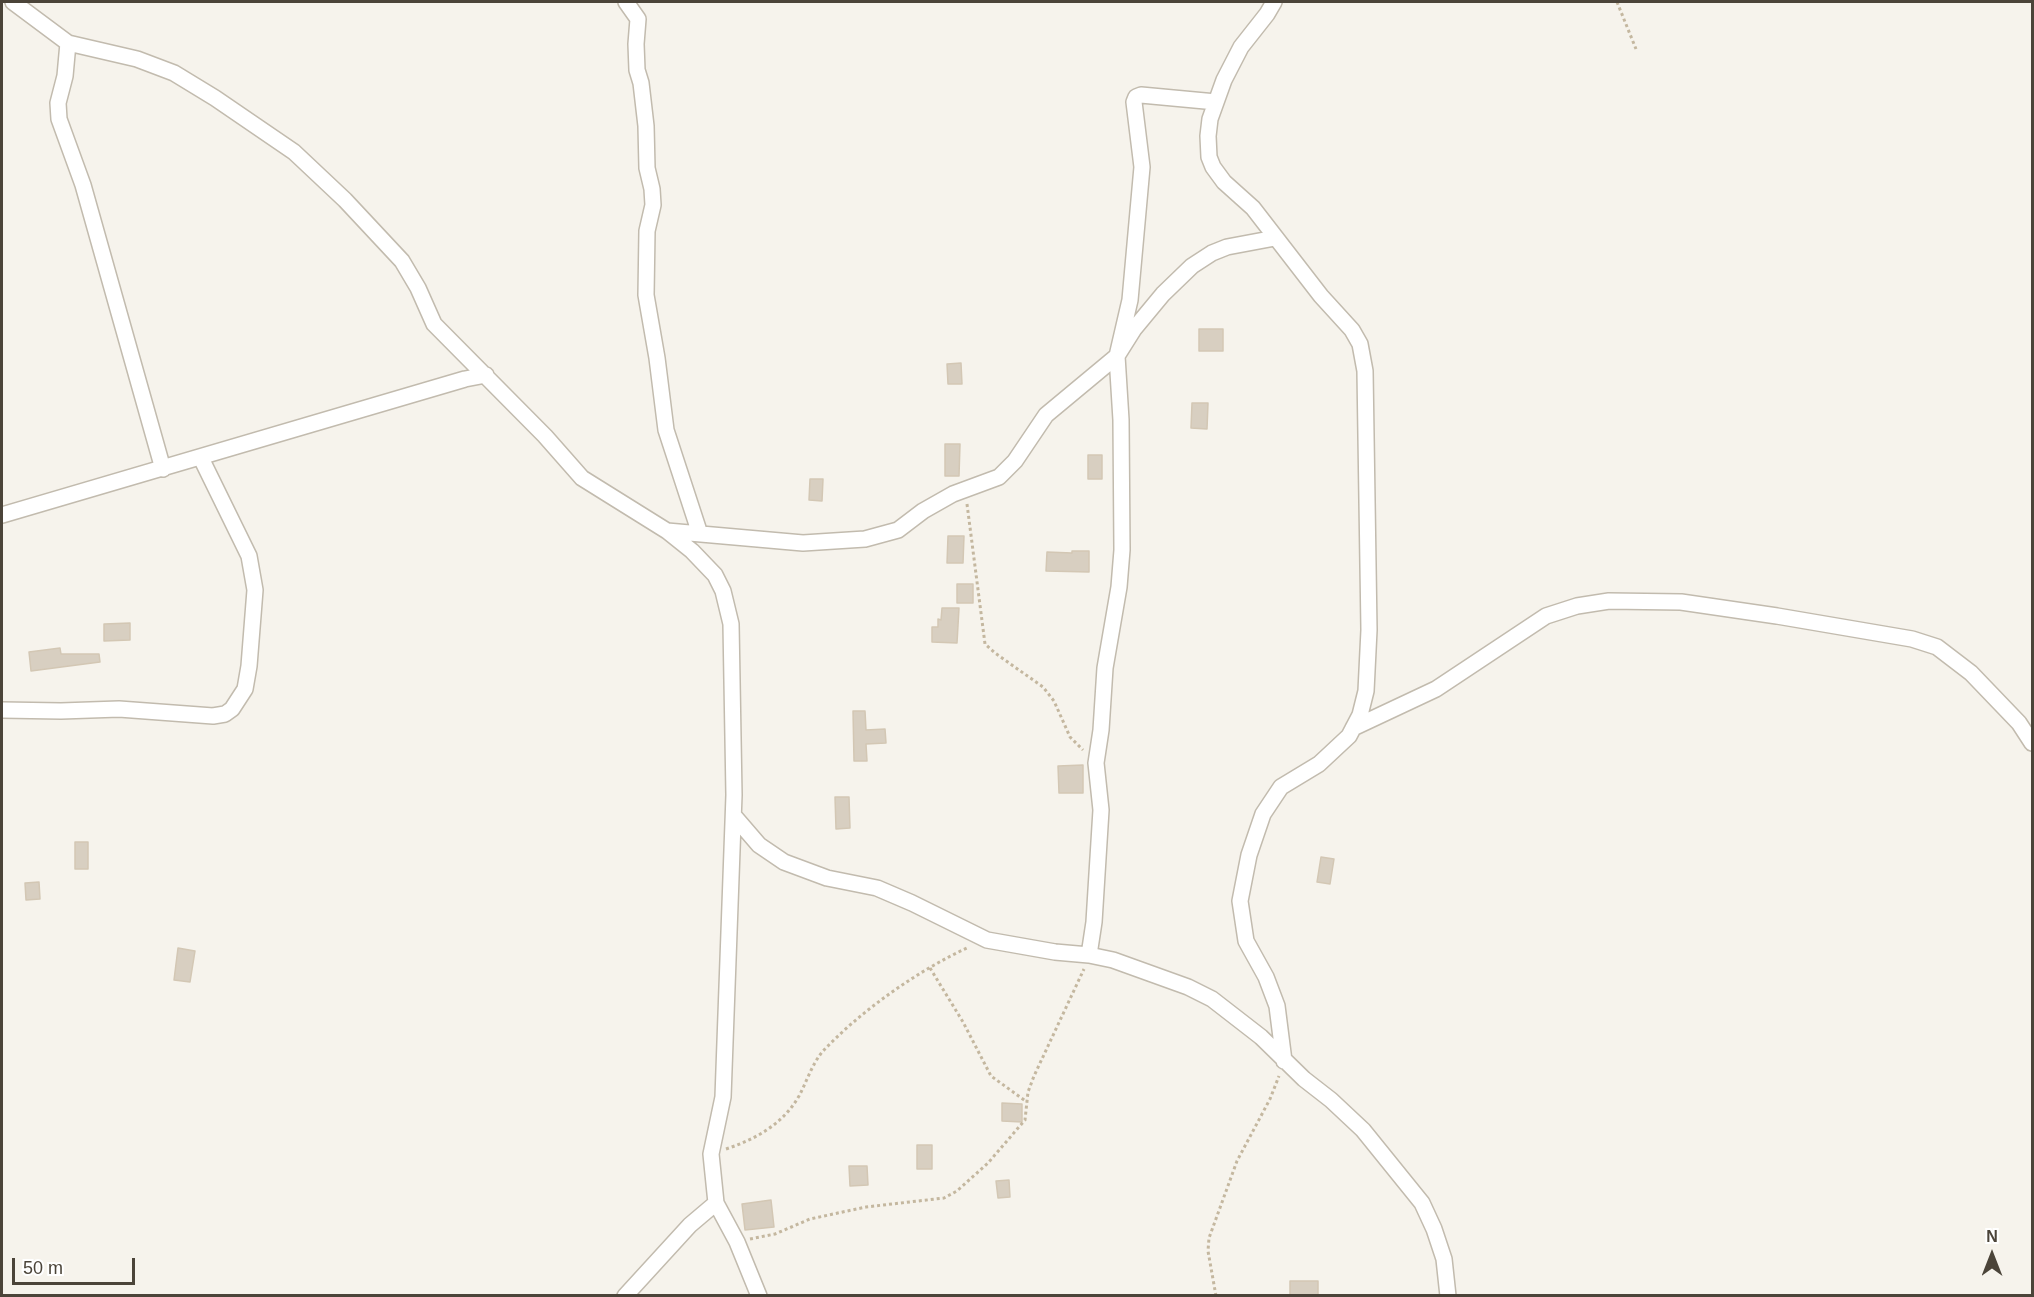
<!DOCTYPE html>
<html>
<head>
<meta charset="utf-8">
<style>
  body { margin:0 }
  #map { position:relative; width:2034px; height:1297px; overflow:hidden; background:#f6f3ec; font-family:Arial,sans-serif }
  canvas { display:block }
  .frame { position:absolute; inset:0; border:3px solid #4b4439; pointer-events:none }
  .north { position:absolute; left:1962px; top:1225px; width:60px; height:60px; -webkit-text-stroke:4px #fff; paint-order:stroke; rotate:0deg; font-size:16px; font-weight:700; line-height:24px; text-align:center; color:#4b4439 }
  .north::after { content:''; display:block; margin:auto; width:21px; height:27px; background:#4b4439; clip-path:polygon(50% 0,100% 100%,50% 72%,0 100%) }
  .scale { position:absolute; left:12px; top:1258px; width:123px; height:27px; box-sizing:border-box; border:3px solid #4b4439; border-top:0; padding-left:8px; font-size:18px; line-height:21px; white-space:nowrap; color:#4b4439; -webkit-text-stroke:4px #fff; paint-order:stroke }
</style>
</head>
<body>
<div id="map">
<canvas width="2034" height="1297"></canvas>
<div class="frame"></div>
<div class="north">N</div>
<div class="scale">50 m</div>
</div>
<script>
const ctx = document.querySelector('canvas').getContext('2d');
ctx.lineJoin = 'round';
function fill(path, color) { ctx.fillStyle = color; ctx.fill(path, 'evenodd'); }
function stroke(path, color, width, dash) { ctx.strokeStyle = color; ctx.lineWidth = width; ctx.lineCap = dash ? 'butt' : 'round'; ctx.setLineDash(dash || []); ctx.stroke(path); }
const building = new Path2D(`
  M1199,329H1223V351H1199Z
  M961,363L962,384H948L947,364Z
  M1192,403H1208L1207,429L1191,428Z
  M945,444H960L959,476H945Z
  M1088,455H1102V479H1088Z
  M810,479H823L822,501L809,500Z
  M948,536H964L963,563H947Z
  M1072,551H1089V572L1046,571L1047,552L1072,553Z
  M957,584H973V603H957Z
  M942,608H959L957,643L932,642V627H938V619L941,620Z
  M130,623V640L104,641V624Z
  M60,648L61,654H99L100,662L31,671L29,652Z
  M853,711H865L866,730L885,729L886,743L866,744L867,761H854Z
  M1083,765V793H1059L1058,766Z
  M835,797H849L850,828L836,829Z
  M75,842H88V869H75Z
  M1321,857L1334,859L1330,884L1317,882Z
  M39,882L40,899L26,900L25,883Z
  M178,948L195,951L190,982L174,980Z
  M1002,1103L1022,1104V1122L1002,1121Z
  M917,1145H932V1169H917Z
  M849,1166H867L868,1185L850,1186Z
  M1009,1180L1010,1197L998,1198L996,1181Z
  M771,1200L774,1227L745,1230L742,1204Z
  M1290,1281H1318V1296H1290Z`);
const path = new Path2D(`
  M1617,2L1636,49
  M967,504L985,644L995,653L1043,687L1054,701L1070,737L1083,750
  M930,968L963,1022L991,1076L1027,1102
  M726,1149C756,1139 783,1124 799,1096C807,1081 812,1064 823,1051C862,1010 917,971 969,947
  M750,1239L775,1234L810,1219L866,1207L944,1198L957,1191L988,1163L1025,1120L1028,1092L1034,1076L1084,969
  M1216,1296L1208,1251L1209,1238L1237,1161L1270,1099L1279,1076`);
const street = new Path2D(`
  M13,2L68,43L137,59L174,73L215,98L294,152L345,200L402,261L418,288L434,324L545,436L582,478L667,531L692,551L715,575L723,591L731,624L734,795L723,1097L711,1154L716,1203L737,1242L759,1296
  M626,2L638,19L636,44L637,70L641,83L646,126L647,168L652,189L653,205L647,231L646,295L657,358L666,430L700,534
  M1274,2L1267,14L1241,47L1224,80L1210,119L1208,136L1209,157L1213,167L1224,182L1253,208L1321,296L1352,330L1360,344L1365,371L1369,630L1366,691L1360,715L1349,736L1319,764L1281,787L1263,814L1249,855L1240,901L1246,941L1266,977L1277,1006L1284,1061
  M68,43L65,76L58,103L59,119L83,185L163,469
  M2,515L465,379L486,375
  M667,531L803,543L865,539L898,530L923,511L953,494L999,477L1015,461L1046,415L1117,356L1134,329L1163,294L1192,266L1212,253L1227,247L1275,238
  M2,710L61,711L119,709L213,716L225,714L232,709L245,689L249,666L255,590L249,556L201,458
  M1353,728L1436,689L1546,616L1577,606L1609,601L1681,602L1777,616L1912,639L1937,647L1971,673L2019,723L2032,743
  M734,816L759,845L784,862L827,878L877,888L912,903L987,940L1055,952L1089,955L1113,960L1188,987L1212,999L1261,1037L1304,1079L1331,1100L1363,1130L1422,1203L1434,1229L1444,1259L1448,1296
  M1089,955L1094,922L1101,810L1096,763L1101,730L1105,668L1119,587L1122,550L1121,420L1117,356L1130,300L1142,167L1134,102L1136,97L1141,95L1216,102
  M625,1296L690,1225L716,1203`);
fill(building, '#d8cfc1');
stroke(building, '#d3c7b4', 1.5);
stroke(street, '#c2bbae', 18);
stroke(path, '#c4b79f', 3, [3, 3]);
stroke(street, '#fff', 15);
</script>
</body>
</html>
